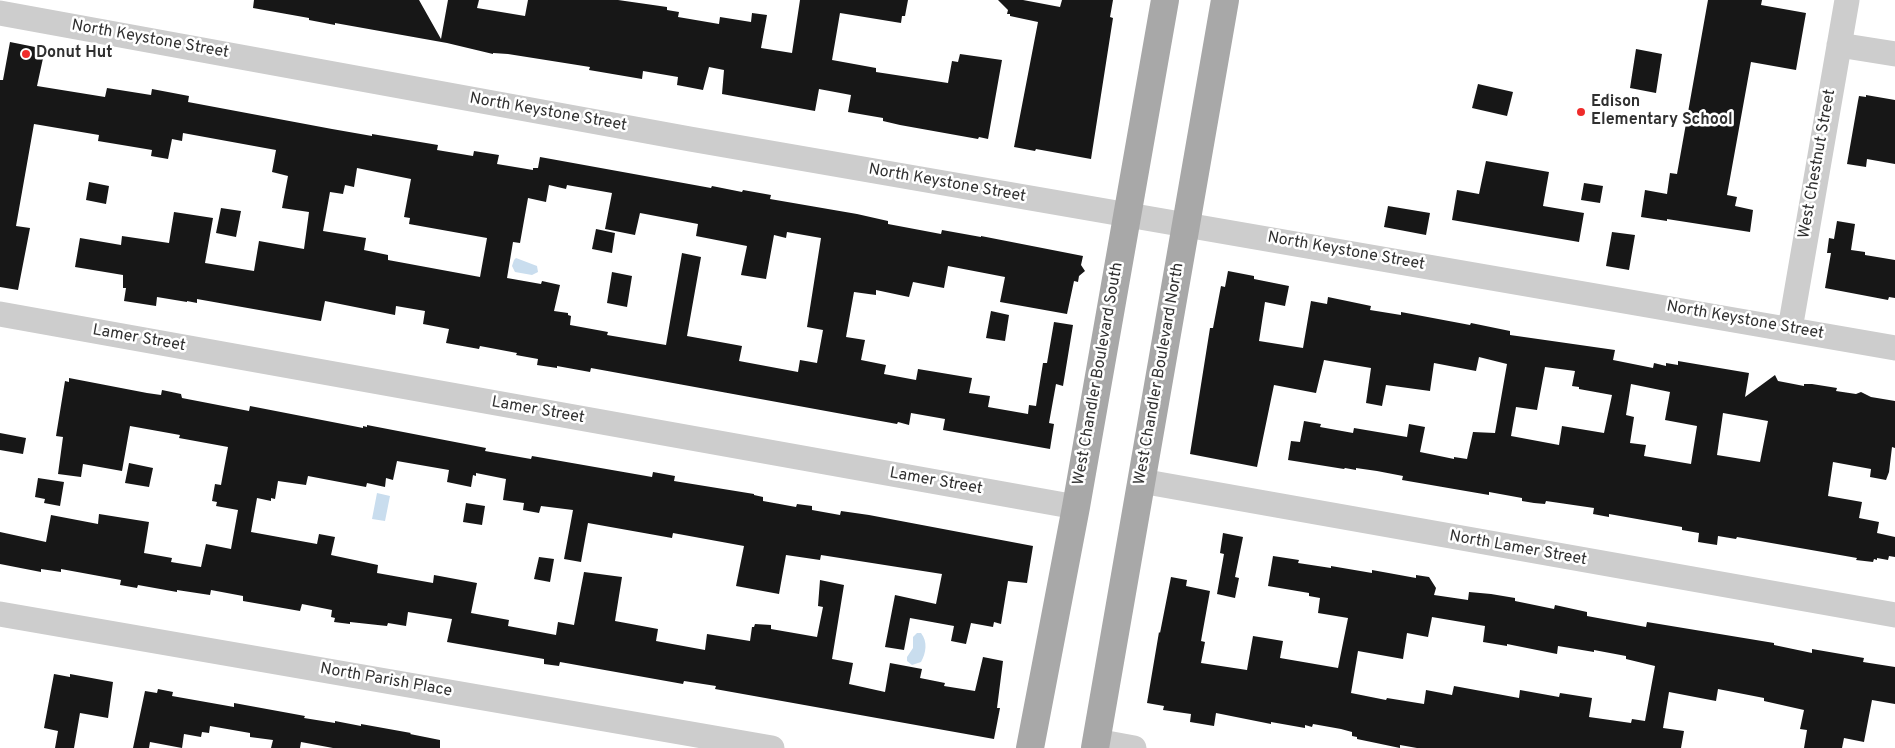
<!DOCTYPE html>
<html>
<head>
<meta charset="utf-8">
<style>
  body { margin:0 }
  canvas { display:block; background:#fff }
</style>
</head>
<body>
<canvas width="1895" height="748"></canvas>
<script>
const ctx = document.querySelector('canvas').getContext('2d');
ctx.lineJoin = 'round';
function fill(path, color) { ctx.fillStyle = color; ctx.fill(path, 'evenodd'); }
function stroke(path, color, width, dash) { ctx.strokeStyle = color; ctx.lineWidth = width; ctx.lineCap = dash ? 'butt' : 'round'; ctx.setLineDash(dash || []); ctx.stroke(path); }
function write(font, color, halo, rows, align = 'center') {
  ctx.font = font + ' Overpass,sans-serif'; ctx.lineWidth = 5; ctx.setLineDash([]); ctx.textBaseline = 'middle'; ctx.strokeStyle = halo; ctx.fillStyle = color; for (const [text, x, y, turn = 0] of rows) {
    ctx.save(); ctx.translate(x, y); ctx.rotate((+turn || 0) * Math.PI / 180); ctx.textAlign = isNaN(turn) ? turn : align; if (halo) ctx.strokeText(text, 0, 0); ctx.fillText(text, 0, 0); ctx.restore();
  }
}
const water = new Path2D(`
  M516,258L537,266L538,272L532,275L515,272L512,266L514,260Z
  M377,493L390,496L385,521L372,519Z
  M917,633H921C928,642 926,653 921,662L912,665L907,661V657L913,648V637Z`);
const building = new Path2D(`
  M254,0H419L441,39L448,0H479L477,8L525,16L528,0H618L667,7V10L679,12L678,17L719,24L720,17L751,22L752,13L767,15L761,48L792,53L800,0H908L905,16H902L901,23L840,13L832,60L876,68V72L948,83L952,61L958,62L960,54L1002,60L988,139L979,137L978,139L900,125L883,121V118L848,112L851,95L819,89L815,111L722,94L724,70L709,67L703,90L677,85L678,77L643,71L642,79L589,70L590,67L508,54L493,53V54L447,43L335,23V25L309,20V18L253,8Z
  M998,0H1023L1060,7L1062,0H1113L1110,17L1113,18L1091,159L1036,149L1035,151L1014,147L1038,22L1010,16V14H1007L1008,10Z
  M1708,0H1762L1761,5L1806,13L1796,70L1751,62L1727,195L1737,197L1735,206L1753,210L1750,232L1667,219V221L1641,217L1645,190L1667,194L1670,173L1677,174Z
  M10,42L45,49L37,86L105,97L107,88L151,95L152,89L189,96L188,102L332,129L372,136V134L438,145L437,150L473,156L474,151L499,155L497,164L533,170V168H538L540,157L711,188L712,186L742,192L743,190L771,195L770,199L857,214L888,221V224L941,234L942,230L981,237V236L1083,256L1081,265L1085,271L1079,276L1078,282L1074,281L1067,314L1000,302L1005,277L948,266L944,288L913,282L909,297L876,290V295L854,292L846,337L865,340L861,360L886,365L884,374L916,380L918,369L972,378L969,393L990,396L988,407L1028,414L1029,405L1036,406L1043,363H1047L1054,322L1073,325L1063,386L1056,384L1049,423L1054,424L1050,449L943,430L945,419L911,413L909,425L898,422L897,424L591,368L590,372L557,366V368L537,365L538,359L516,355L517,353L480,346L479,349L446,343L449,329L423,324L425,311L396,306L395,315L325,301L321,321L197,299V303L187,301V302L157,297L156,306L124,301L126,288H123V275L75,267L80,238L121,245L122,236L169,243L174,212L213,218L205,263L254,271L259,241L304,249L309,212L282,208L288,176L272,172L276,150L183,133L182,141L172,139L168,159L151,156L152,150L98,141L99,135L34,124L16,226L30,228L18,290L0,287V80H3ZM357,168L411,179L404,217L410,218L409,224L487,238L480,277L388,260V255L364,250L366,238L323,231L330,192L343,194L345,185L354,187ZM549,185L566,189L567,185L612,193L605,229L635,235L640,213L698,224L696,236L747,246L741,275L766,279L774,235L786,238L787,232L821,238L807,327L823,330L817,363L800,360L798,372L739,361L742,346L687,336L701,257L682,253L666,345L607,335L608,332L570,325L571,316L568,315V313L554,311L560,285L542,281L541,284L507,278L513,242L520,243L528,198L546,202Z
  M1636,49L1662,54L1656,93L1630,88Z
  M1478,84L1513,92L1507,116L1472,108Z
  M1866,95L1895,100V164L1867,159L1866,167L1847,164L1858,101L1859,96L1866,97Z
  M1486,161L1549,172L1543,206L1584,213L1579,242L1452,220L1457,190L1479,194Z
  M89,182L109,186L106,204L86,200Z
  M1584,183L1603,186L1600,203L1581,200Z
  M1388,206L1430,213L1426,235L1384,227Z
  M221,208L241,211L236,237L216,233Z
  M1837,221L1855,224L1851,250L1865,252V255L1895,260V298L1889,297L1888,300L1825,288L1831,253H1827L1829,238L1834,239Z
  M596,229L615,233L612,253L592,249Z
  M1612,232L1635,235L1629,270L1606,266Z
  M1228,271L1254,276V279L1289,286L1285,306L1265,302L1259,341L1303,348L1311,301L1327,304L1328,297L1371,306L1370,310L1401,315V312L1470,325L1471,323L1510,331V335L1615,350L1613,360L1653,368L1654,363L1666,366V363L1678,365V361L1749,373L1745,397L1775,375L1778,381L1804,386V384H1812L1837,388L1836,391L1856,394L1861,392L1871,397L1895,401V448L1892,447L1889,472L1886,480L1870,477L1871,469L1833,462L1828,496L1862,502L1859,518L1879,522L1877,533L1895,537V557L1889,556L1888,560L1877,558V560L1874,559L1873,562L1856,560L1857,558L1737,537L1736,539L1718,536L1717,545L1698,542L1699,533L1682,530V527L1609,514V517L1593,514L1594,508L1546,501L1545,504L1534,503L1522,501V498L1489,492V495L1402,480L1403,476L1377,471L1356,468V470L1345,468L1344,469L1288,460L1291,441L1300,442L1304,421L1321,424L1320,427L1353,433L1354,428L1407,437L1409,424L1425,427L1420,452L1454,459V457L1467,459L1473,432L1495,433L1507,364L1479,357L1476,371L1434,363L1430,391L1386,385L1382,406L1366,403L1371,368L1324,360L1316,393L1274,385L1257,467L1190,454L1210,328H1213L1221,286L1225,287ZM1545,367L1575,371L1572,386L1579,387V389L1612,395L1604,433L1562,426L1559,445L1511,436L1516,407L1537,410ZM1631,384L1670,392L1665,420L1697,426L1691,464L1644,456L1646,445L1630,443L1634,417L1626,415ZM1723,413L1768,421L1760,462L1717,455Z
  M612,272L632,276L627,307L607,303Z
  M991,311L1009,315L1005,341L986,338Z
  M69,378L147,393L161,395L162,390L181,394L182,398L249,411L250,406L363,428V426L367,427V425L486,448L485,451L531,459L532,456L652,477L653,472L675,476L674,481L754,494V495L763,497V501L796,507L797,504L812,506V510L840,515L841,511L869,515L1033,546L1027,583L1008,581L1001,624L994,622L993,627L971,623L966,644L951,641L954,626L910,618L904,650L885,647L895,595L936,604L942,574L821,555L820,560L786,555L779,594L736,586L744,546L673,533L672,538L588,523L581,562L564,559L573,510L541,506L539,513L523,510L524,503L503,500L506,479L476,473V476L473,475L471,487L447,482L449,470L397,461L393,480L386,478L385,487L367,483L366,487L308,476L306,485L278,481L275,499L271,498V501L257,498L251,532L317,544L319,534L335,537L331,555L378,565L377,573L433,583L434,575L477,583L471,613L509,620L508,626L556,635L558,622L574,625L584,572L622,577L615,621L658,629L656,641L705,650L707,634L750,641L752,627H754L755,624L771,625V629L817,637L823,607L818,606L820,580L844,585L832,659L853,663L849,684L885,692L890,663L922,669L920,678L945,683L944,686L975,691L983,657L1003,661L997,708H1000L994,739L715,689L716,686L684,681L683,684L560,662L559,666L544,664V659L447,642L452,619L408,612L406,626L388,623L387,626L350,622V624L334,622L335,618L331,617L332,610L302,604L300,611L243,601V596L211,590L210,595L177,590V592L138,585L137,588L120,585L121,580L61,569V572L41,569V572L0,564V532L46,542L51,515L98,524L99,514L149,522L144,553L172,558L171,562L201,567L206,544L231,549L238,510L216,506L217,502L212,501L215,484L221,485L228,447L179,438L180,435L130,426L122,471L83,464L81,477L58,474L63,437L56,436L65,381L69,382Z
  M0,433L26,438L23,454L0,450Z
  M129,463L153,468L149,487L125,483Z
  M38,478L64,482L60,506L44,503L45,499L35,497Z
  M466,503L485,506L482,525L463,522Z
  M1223,533L1243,537L1235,577L1239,578L1235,598L1217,594L1224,554L1220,553Z
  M1273,556L1299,560L1298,563L1331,568V566L1372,573V570L1416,578V575L1429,577L1436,588L1434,595L1468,600L1469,592L1491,594L1515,598V601L1554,609L1555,605L1587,612V616L1646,627L1647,622L1774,643V645L1812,653V649L1864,658L1863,662L1895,667V704L1872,700L1864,742L1844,738L1842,748H1804L1807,730L1800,729L1804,710L1764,701V698L1718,689L1716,701L1669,692L1663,728L1684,731L1681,748H1417L1400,745V748L1357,739V737L1352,736V732L1341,729L1313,724L1312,727L1305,725V728L1271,722V724L1216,713L1214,726L1190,722L1191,714L1163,710L1164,706L1147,703L1159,632L1160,633L1171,577L1187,580L1186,586L1210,591L1201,641L1205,642L1201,663L1247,670L1253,636L1283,641L1280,658L1338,668L1348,618L1318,613L1320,598L1309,596V593L1268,586ZM1432,617L1485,626L1483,642L1507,646V644L1557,654L1558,646L1594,652V650L1626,656V659L1655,666L1645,721L1632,719L1631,723L1589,717L1592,698L1560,693L1559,697L1520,690L1519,698L1454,686L1452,695L1426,690L1424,704L1387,698L1386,700L1351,693L1358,651L1403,659L1407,633L1428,637Z
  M539,557L554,559L550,582L534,579Z
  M54,674L70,677V674L113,682L108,718L80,713L74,748H55L58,731L44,728Z
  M158,689L173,692L172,696L234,707V703L305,716L304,718L335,723V721L361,726V724L411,733L410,734L440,740V748H333L301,742L300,748H271L273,740L250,737V733L210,726L209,733L202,732L201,737L184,734L182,748L150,742L149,748H133L145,691L157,693Z`);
const minor = new Path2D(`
  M0,13L690,139L1895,348
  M1839,45L1895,54
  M0,314L1076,507
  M1790,329L1847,0
  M1141,481L1895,615
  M0,614L772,748
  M1096,741L1134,748`);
const major = new Path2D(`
  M1030,748L1076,507L1165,0
  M1095,748L1225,0`);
const markers = [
  [26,54,5,"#ef2b2a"],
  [1581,112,5,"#ef2b2a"]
];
const streetNames = [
  ["North Keystone Street",150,40,10],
  ["North Keystone Street",548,113,10],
  ["West Chestnut Street",1818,164,-80],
  ["North Keystone Street",947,184,10],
  ["North Keystone Street",1346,252,10],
  ["North Keystone Street",1745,321,10],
  ["Lamer Street",139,339,10],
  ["West Chandler Boulevard South",1099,374,-80],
  ["West Chandler Boulevard North",1160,374,-80],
  ["Lamer Street",538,411,10],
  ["Lamer Street",936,482,10],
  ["North Lamer Street",1518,549,10],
  ["North Parish Place",386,681,10]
];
const poiNames = [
  ["Donut Hut",36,54],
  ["Edison",1591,103],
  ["Elementary School",1591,121]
];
fill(water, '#c9ddee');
fill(building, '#171717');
stroke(minor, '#cdcdcd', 25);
stroke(major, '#a8a8a8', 28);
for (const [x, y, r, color] of markers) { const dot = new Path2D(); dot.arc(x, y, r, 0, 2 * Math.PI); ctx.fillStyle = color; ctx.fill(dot); stroke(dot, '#fff', 2); }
write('16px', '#303030', '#fff', streetNames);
write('bold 16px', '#303030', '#fff', poiNames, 'left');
</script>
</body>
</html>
